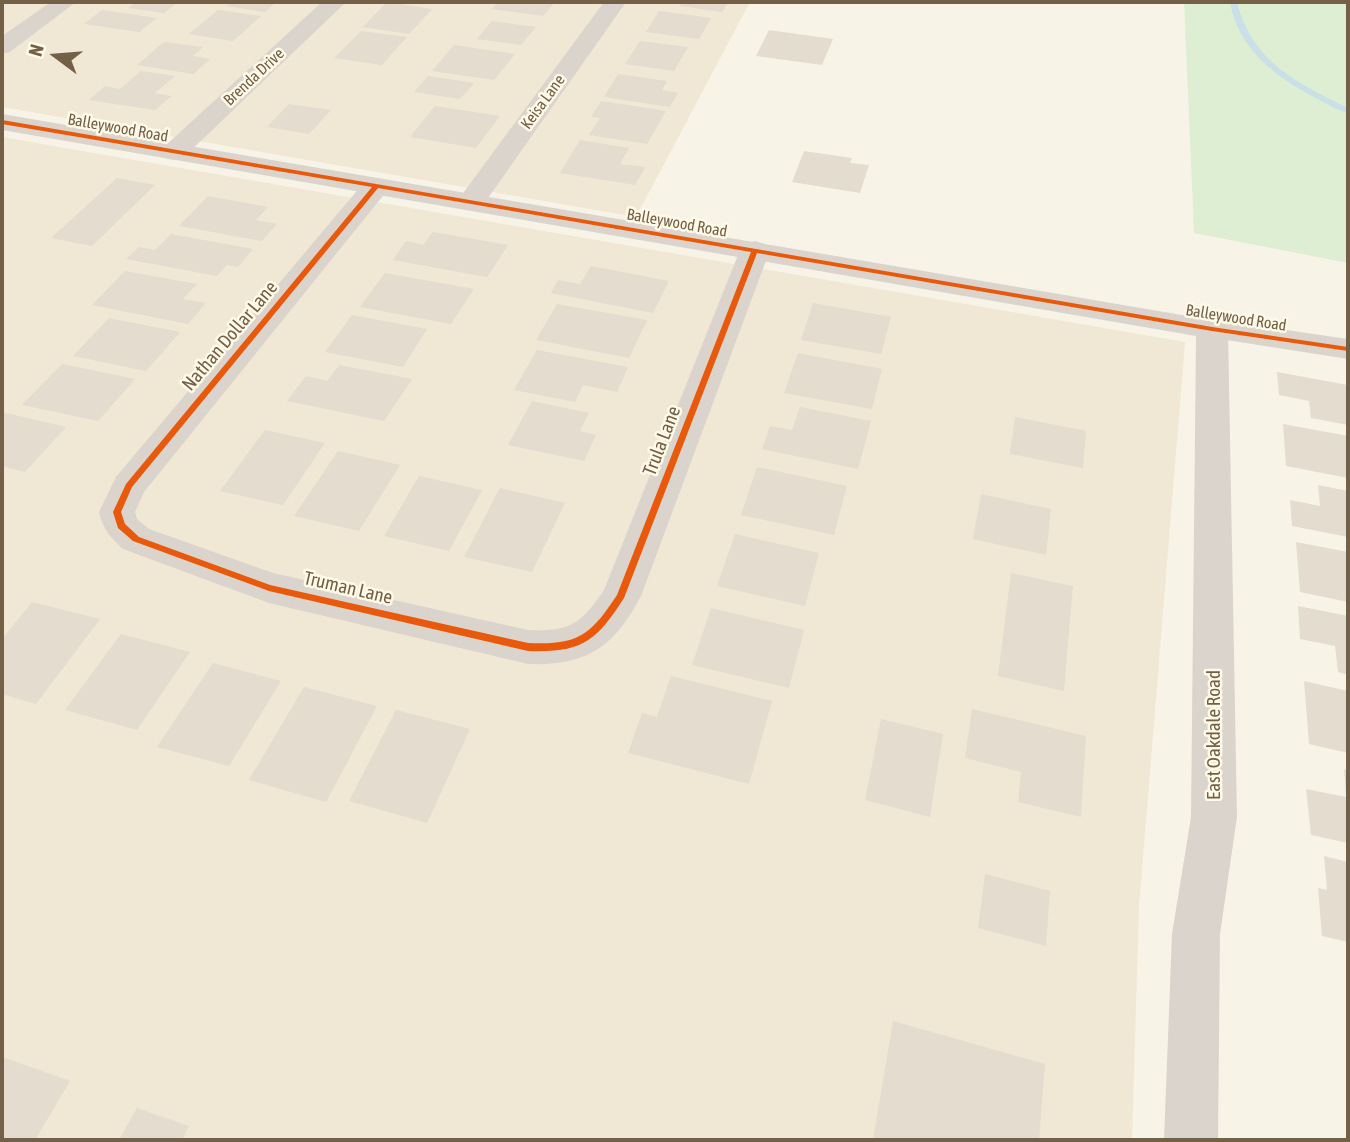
<!DOCTYPE html>
<html>
<head>
<meta charset="utf-8">
<style>
  body { margin:0 }
  #map { position:relative; width:1350px; height:1142px; overflow:hidden; background:#f7f4e7; font-family:"Asap Condensed",sans-serif }
  canvas { display:block }
  .frame { position:absolute; inset:0; border:4px solid #745f47; pointer-events:none }
  .north { position:absolute; left:21px; top:21px; width:70px; height:70px; -webkit-text-stroke:5px #fffae8; paint-order:stroke; rotate:286deg; font-size:19px; font-weight:700; line-height:28px; text-align:center; color:#745f47 }
  .north::after { content:''; display:block; margin:auto; width:24px; height:32px; background:#745f47; clip-path:polygon(50% 0,100% 100%,50% 72%,0 100%) }
</style>
</head>
<body>
<div id="map">
<canvas width="1350" height="1142"></canvas>
<div class="frame"></div>
<div class="north">N</div>
</div>
<script>
const ctx = document.querySelector('canvas').getContext('2d');
ctx.lineJoin = 'round';
function fill(path, color) { ctx.fillStyle = color; ctx.fill(path, 'evenodd'); }
function write(font, color, halo, rows, align = 'center') {
  ctx.font = font + ' "Asap Condensed",sans-serif'; ctx.lineWidth = 5; ctx.setLineDash([]); ctx.textBaseline = 'middle'; ctx.strokeStyle = halo; ctx.fillStyle = color; for (const [text, x, y, turn = 0] of rows) {
    ctx.save(); ctx.translate(x, y); ctx.rotate((+turn || 0) * Math.PI / 180); ctx.textAlign = isNaN(turn) ? turn : align; if (halo) ctx.strokeText(text, 0, 0); ctx.fillText(text, 0, 0); ctx.restore();
  }
}
const residential = new Path2D(`
  M2,2H750L636,217L2,107Z
  M2,137L1185,342L1139,908L1132,1140H2Z`);
const green = new Path2D(`
  M1184,2H1348V263L1194,233Z`);
const stream = new Path2D(`
  M1230,2H1237C1251,61 1297,83 1348,108V113C1336,110 1325,103 1314,97C1274,76 1238,48 1230,2Z`);
const building = new Path2D(`
  M136,2H178L164,13L128,8Z
  M232,2H276L265,12L226,6Z
  M387,2L432,9L409,34L363,27Z
  M498,2H555L543,16L492,9Z
  M683,2H728L722,12L680,6Z
  M102,10L157,18L139,32L84,24Z
  M218,10L261,16L233,41L189,34Z
  M659,11L711,18L699,39L646,32Z
  M492,21L536,27L521,45L477,39Z
  M769,30L833,39L822,65L756,56Z
  M361,31L407,37L382,65L334,58Z
  M640,41L688,47L674,71L625,64Z
  M164,42L203,47L193,56L210,59L193,74L137,65Z
  M454,45L515,54L494,80L432,71Z
  M141,71L175,76L155,93L171,96L155,110L89,100L105,86L120,89Z
  M618,74L667,81L662,90L678,93L670,107L604,97Z
  M428,76L474,83L460,99L414,92Z
  M601,101L666,111L647,144L589,135L600,118L591,117Z
  M289,104L331,110L309,134L267,127Z
  M435,106L500,116L476,148L410,137Z
  M580,140L629,148L620,164L645,167L635,185L560,173Z
  M804,151L852,158L850,163L869,165L860,193L792,182Z
  M117,178L155,185L92,246L51,238Z
  M208,196L268,207L256,220L277,224L262,241L179,226Z
  M433,232L508,245L487,277L393,260L406,241L423,245Z
  M171,234L253,249L238,267L227,265L217,276L126,259L139,247L155,250Z
  M591,266L669,281L653,313L551,293L558,280L580,284Z
  M125,271L197,284L183,299L206,303L188,324L92,305Z
  M385,273L474,289L451,324L360,307Z
  M813,303L891,317L881,354L801,340Z
  M557,304L647,320L629,358L536,340Z
  M352,315L427,329L403,367L325,352Z
  M109,318L180,332L146,371L73,356Z
  M537,350L628,367L617,392L583,385L575,402L514,390Z
  M798,353L882,369L872,409L784,393Z
  M62,364L135,379L98,421L22,405Z
  M339,365L412,379L384,421L287,401L306,376L327,381Z
  M1277,372L1348,385V425L1311,418L1309,401L1279,395Z
  M532,401L589,413L580,431L596,435L584,461L508,445Z
  M800,407L871,421L858,469L762,449L770,426L792,430Z
  M2,412L66,427L25,472L2,466Z
  M1015,417L1086,431L1083,468L1010,454Z
  M1283,424L1348,436V478L1286,466Z
  M265,430L325,443L283,505L220,491Z
  M338,451L400,465L359,531L294,516Z
  M757,467L847,486L834,535L741,515Z
  M419,476L482,490L449,551L384,536Z
  M1318,485L1348,491V537L1292,526L1290,500L1320,506Z
  M500,488L565,503L532,572L464,557Z
  M981,494L1051,509L1046,555L973,539Z
  M735,534L819,553L805,606L717,586Z
  M1296,542L1348,552V602L1300,592Z
  M1011,573L1073,586L1064,691L998,676Z
  M32,602L100,619L36,704L2,694V639Z
  M1298,606L1348,616V675L1338,672L1335,646L1300,639Z
  M711,608L804,630L789,688L692,665Z
  M121,634L190,652L137,730L65,710Z
  M213,663L281,681L229,766L157,747Z
  M671,676L772,701L749,784L628,753L642,713L657,717Z
  M1304,681L1348,691V753L1309,744Z
  M304,687L377,706L326,802L249,780Z
  M972,709L1086,736L1081,817L1018,802L1021,772L965,758Z
  M396,710L470,729L427,823L349,801Z
  M881,719L943,734L930,817L865,800Z
  M1344,769L1348,771V843L1311,835L1306,789L1346,797Z
  M1324,856L1348,862V942L1322,936L1318,888L1327,890Z
  M985,874L1050,891L1046,946L978,928Z
  M893,1021L1045,1064L1039,1140H873Z
  M2,1057L70,1081L35,1140H2Z
  M137,1108L189,1126L182,1140H119Z`);
const street = new Path2D(`
  M51,2H76L10,52L2,54V36Z
  M322,2H346L183,158L174,160L165,158L161,152L165,146Z
  M604,2H626L481,208L471,210L461,208L457,202L461,196Z
  M376,178L386,180L390,186L386,192L144,492L135,512L137,519L149,529L273,573L528,630C570,632 581,624 604,590L740,250L745,244L755,241L765,244L770,250L641,596C614,647 587,666 528,664L269,603L123,549C110,537 103,529 99,512L116,477L366,180Z
  M1212,319L1348,339V359L1201,336L1196,329L1201,322Z`);
const secondary = new Path2D(`
  M2,114L1223,322L1228,329L1237,817L1220,934L1218,1140H1164L1172,934L1191,817L1196,336L2,130Z`);
const cycleway = new Path2D(`
  M2,120L1212,327L1348,347V351L1212,331L757,253L624,598C596,642 581,653 528,651L269,591L133,541L118,528L113,512L126,484L372,187L2,124ZM378,188L751,252L617,595C590,636 578,645 528,643L270,585L139,537L125,524L121,512L132,487Z`);
const farStreetnames = [
  ["Brenda Drive",254,77,-43],
  ["Keisa Lane",543,102,-54],
  ["Balleywood Road",118,128,10],
  ["Balleywood Road",677,223,10],
  ["Balleywood Road",1236,318,9]
];
const streetNames = [
  ["Nathan Dollar Lane",230,336,-50],
  ["Trula Lane",662,441,-69],
  ["Truman Lane",348,588,13],
  ["East Oakdale Road",1214,735,-90]
];
fill(residential, '#f0e8d4');
fill(green, '#deeed2');
fill(stream, '#c9e0e6');
fill(building, '#e3dccf');
fill(street, '#dad4cc');
fill(secondary, '#dad4cc');
fill(cycleway, '#e8590c');
write('16px', '#745f47', '#fffae8', farStreetnames);
write('19px', '#745f47', '#fffae8', streetNames);
</script>
</body>
</html>
